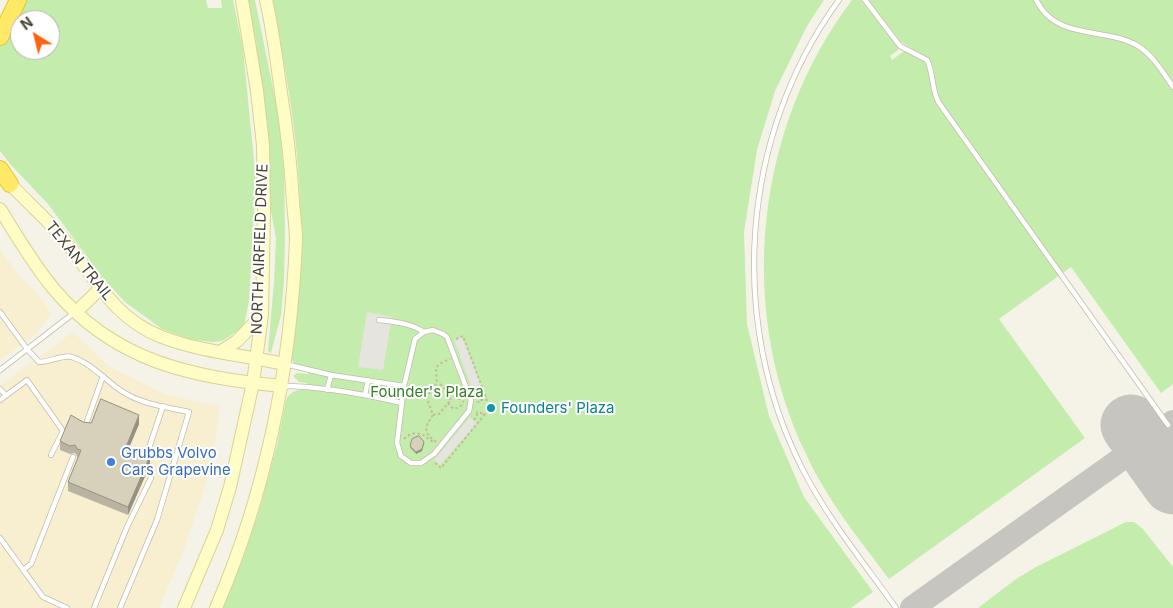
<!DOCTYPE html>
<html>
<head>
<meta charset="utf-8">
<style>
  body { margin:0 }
  #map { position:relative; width:1173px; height:608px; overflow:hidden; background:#f5f3e7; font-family:Inter,sans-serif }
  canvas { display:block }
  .north { position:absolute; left:10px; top:10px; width:50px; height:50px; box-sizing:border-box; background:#fff; border:1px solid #b6b4ae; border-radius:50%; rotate:324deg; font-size:14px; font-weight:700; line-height:20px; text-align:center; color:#484435 }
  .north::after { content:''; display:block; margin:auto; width:18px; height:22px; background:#ff6313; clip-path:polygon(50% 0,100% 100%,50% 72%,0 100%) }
</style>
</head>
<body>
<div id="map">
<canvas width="1173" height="608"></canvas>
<div class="north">N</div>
</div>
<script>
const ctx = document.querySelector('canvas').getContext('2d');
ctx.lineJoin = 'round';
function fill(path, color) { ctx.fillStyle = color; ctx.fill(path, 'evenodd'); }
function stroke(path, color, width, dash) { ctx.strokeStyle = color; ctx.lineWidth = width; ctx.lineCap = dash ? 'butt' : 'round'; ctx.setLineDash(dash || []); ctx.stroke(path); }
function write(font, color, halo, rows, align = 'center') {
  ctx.font = font + ' Inter,sans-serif'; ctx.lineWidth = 4; ctx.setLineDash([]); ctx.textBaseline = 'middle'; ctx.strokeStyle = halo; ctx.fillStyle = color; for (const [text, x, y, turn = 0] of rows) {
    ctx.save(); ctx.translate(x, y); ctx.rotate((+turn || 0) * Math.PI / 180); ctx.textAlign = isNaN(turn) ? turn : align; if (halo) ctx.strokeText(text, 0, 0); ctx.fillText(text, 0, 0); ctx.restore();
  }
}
const commercial = new Path2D(`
  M0,249L18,274L44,301L51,314L36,334L0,360Z
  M73,332L110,367L167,395L220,406L211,469L182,555L159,608H0V385Z`);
const green = new Path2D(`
  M22,0H206L208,8H222L221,0H233L243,49L256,181L249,301L245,322L241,329L222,341L212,342L189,339L162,329L125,302L103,278L48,204L11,165L0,151V45ZM20,20H50V50H20Z
  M248,0H255L279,118L284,173L285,233L284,280L281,315L271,353L268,351L274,282L276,239L271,211L257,48Z
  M272,0H824L807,26L775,91L757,150L744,232L747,324L769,416L804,497L873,592L851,608H222L257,518L277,445L286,400C290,391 297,390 306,389L307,383L299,382L293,376L297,373L308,374L309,368L296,365L291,359C294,321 299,283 300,245C303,162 288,81 272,0Z
  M852,0H861L898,47V50L890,56L892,60L904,51L926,62C930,74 930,87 934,99L1058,274L1061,271L941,102L935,84L933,67L929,59L901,42L868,0H1173V384L1161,393L1071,267L999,319L1085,438L889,579C859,539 827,500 806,454C736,308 755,128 852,0Z
  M1126,522H1134L1143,529L1173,567V608H978L1016,579L1036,567Z`);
const parking = new Path2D(`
  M367,312L392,317L383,370L358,367Z
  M462,337L482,388L473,391L454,340Z
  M470,417L477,423L440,465L434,460Z`);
const taxiway = new Path2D(`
  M912,608L1173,422`);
const runway = new Path2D(`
  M1131,425L1173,484`);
const path = new Path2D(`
  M456,339L463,336L487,400H479L478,403
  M478,392L481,399
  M449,399L456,397L464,402
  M448,403L451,407L455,409L464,404
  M433,415L439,414L449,402C449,394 444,386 438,383
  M474,420L478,413
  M404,439C416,428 424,435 434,443
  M436,442C423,432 424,428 433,415L427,399L428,395L437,383C436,366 433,366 450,359
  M435,463L441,468L485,414L476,412`);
const service = new Path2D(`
  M839,0C740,135 727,322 803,470C828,519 864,563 896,608
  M865,0L900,46L927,60C934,74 931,89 939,103L1168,425
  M1036,0C1039,4 1041,9 1045,13C1068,38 1110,29 1138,46C1154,56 1163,73 1173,87
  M0,312L27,349L39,362C50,362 64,354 72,357C91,363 104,379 120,390C140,404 166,407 189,412L157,520L120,608
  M379,320C395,322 410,323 424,332
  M433,330L443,334L447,337L471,400L469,411L434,454L421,463H411L401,456L397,443L404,386L415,339L424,332Z
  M285,364L331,375L404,386
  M0,370L74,313
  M282,386C322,386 363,394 402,403
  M0,389L6,395
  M327,390L331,375
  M365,395L368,380
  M0,400L27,380L63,431L51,455
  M85,427L103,376
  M146,457L163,406
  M0,538L43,597L67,608
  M23,570L31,564L73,457
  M94,608L127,527L151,478`);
const secondary = new Path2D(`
  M4,177C22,198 44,216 62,237C94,275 112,318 162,337C201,352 243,355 284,364
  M0,209C17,236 33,264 53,288C114,362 191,377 282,386
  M76,312L100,289
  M220,352L237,341L262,315
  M184,608L217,530L230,487L253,383L262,315L264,212L263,145L257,91L242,0
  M216,608C266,492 291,366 296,240C296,228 294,215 293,202C291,166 287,130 281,93C277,62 273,31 266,0`);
const motorway = new Path2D(`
  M0,37L18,0
  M0,169L10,184`);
const wall = new Path2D(`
  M83,422L91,423L139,424L129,448L150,465L128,515L68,491V482L78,458L75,453L70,454L60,450V441Z
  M424,444L422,451L416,454L410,448V446Z`);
const shadedWall = new Path2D(`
  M139,415V424L126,455V447Z
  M424,442L422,451L416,454V452Z
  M150,456V465L128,515V507Z`);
const building = new Path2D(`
  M101,399L139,415L126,447L150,456L128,507L68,482L81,450L77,449L75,445L70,446L60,441L71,415L83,422L91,423Z
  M419,436L424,442L422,449L416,452L410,446L412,439Z`);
const markers = [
  [491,408,5,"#0f9aa8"],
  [111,462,5,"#3f7fe0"]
];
const streetNames = [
  ["NORTH AIRFIELD DRIVE",260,249,-88],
  ["TEXAN TRAIL",79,261,51]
];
const parkNames = [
  ["Founder's Plaza",427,392]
];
const cultureNames = [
  ["Founders' Plaza",501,408]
];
const shopNames = [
  ["Grubbs Volvo",121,453],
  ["Cars Grapevine",121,470]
];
fill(commercial, '#f8efd1');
fill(green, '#c4ecad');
fill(parking, '#e5e4df');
stroke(taxiway, '#c6c5bf', 24);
stroke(runway, '#c6c5bf', 61);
stroke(service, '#c1bda9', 6);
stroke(secondary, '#d8d394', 14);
stroke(motorway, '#e8c62d', 18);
stroke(path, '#c4bc99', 2, [2.5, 2.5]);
stroke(service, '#fff', 4.5);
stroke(secondary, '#fffcc6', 12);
stroke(motorway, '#ffe967', 16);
fill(wall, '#b9b4a1');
fill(shadedWall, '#969283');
fill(building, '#d7d1bb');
stroke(building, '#969283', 1);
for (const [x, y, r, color] of markers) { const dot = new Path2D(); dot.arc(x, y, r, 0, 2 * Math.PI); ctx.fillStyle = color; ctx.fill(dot); stroke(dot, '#fff', 2); }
write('15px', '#484435', '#fff', streetNames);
write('15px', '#357e24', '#fff', parkNames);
write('15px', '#0d838f', '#fff', cultureNames, 'left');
write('15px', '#366cbe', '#fff', shopNames, 'left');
</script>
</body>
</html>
